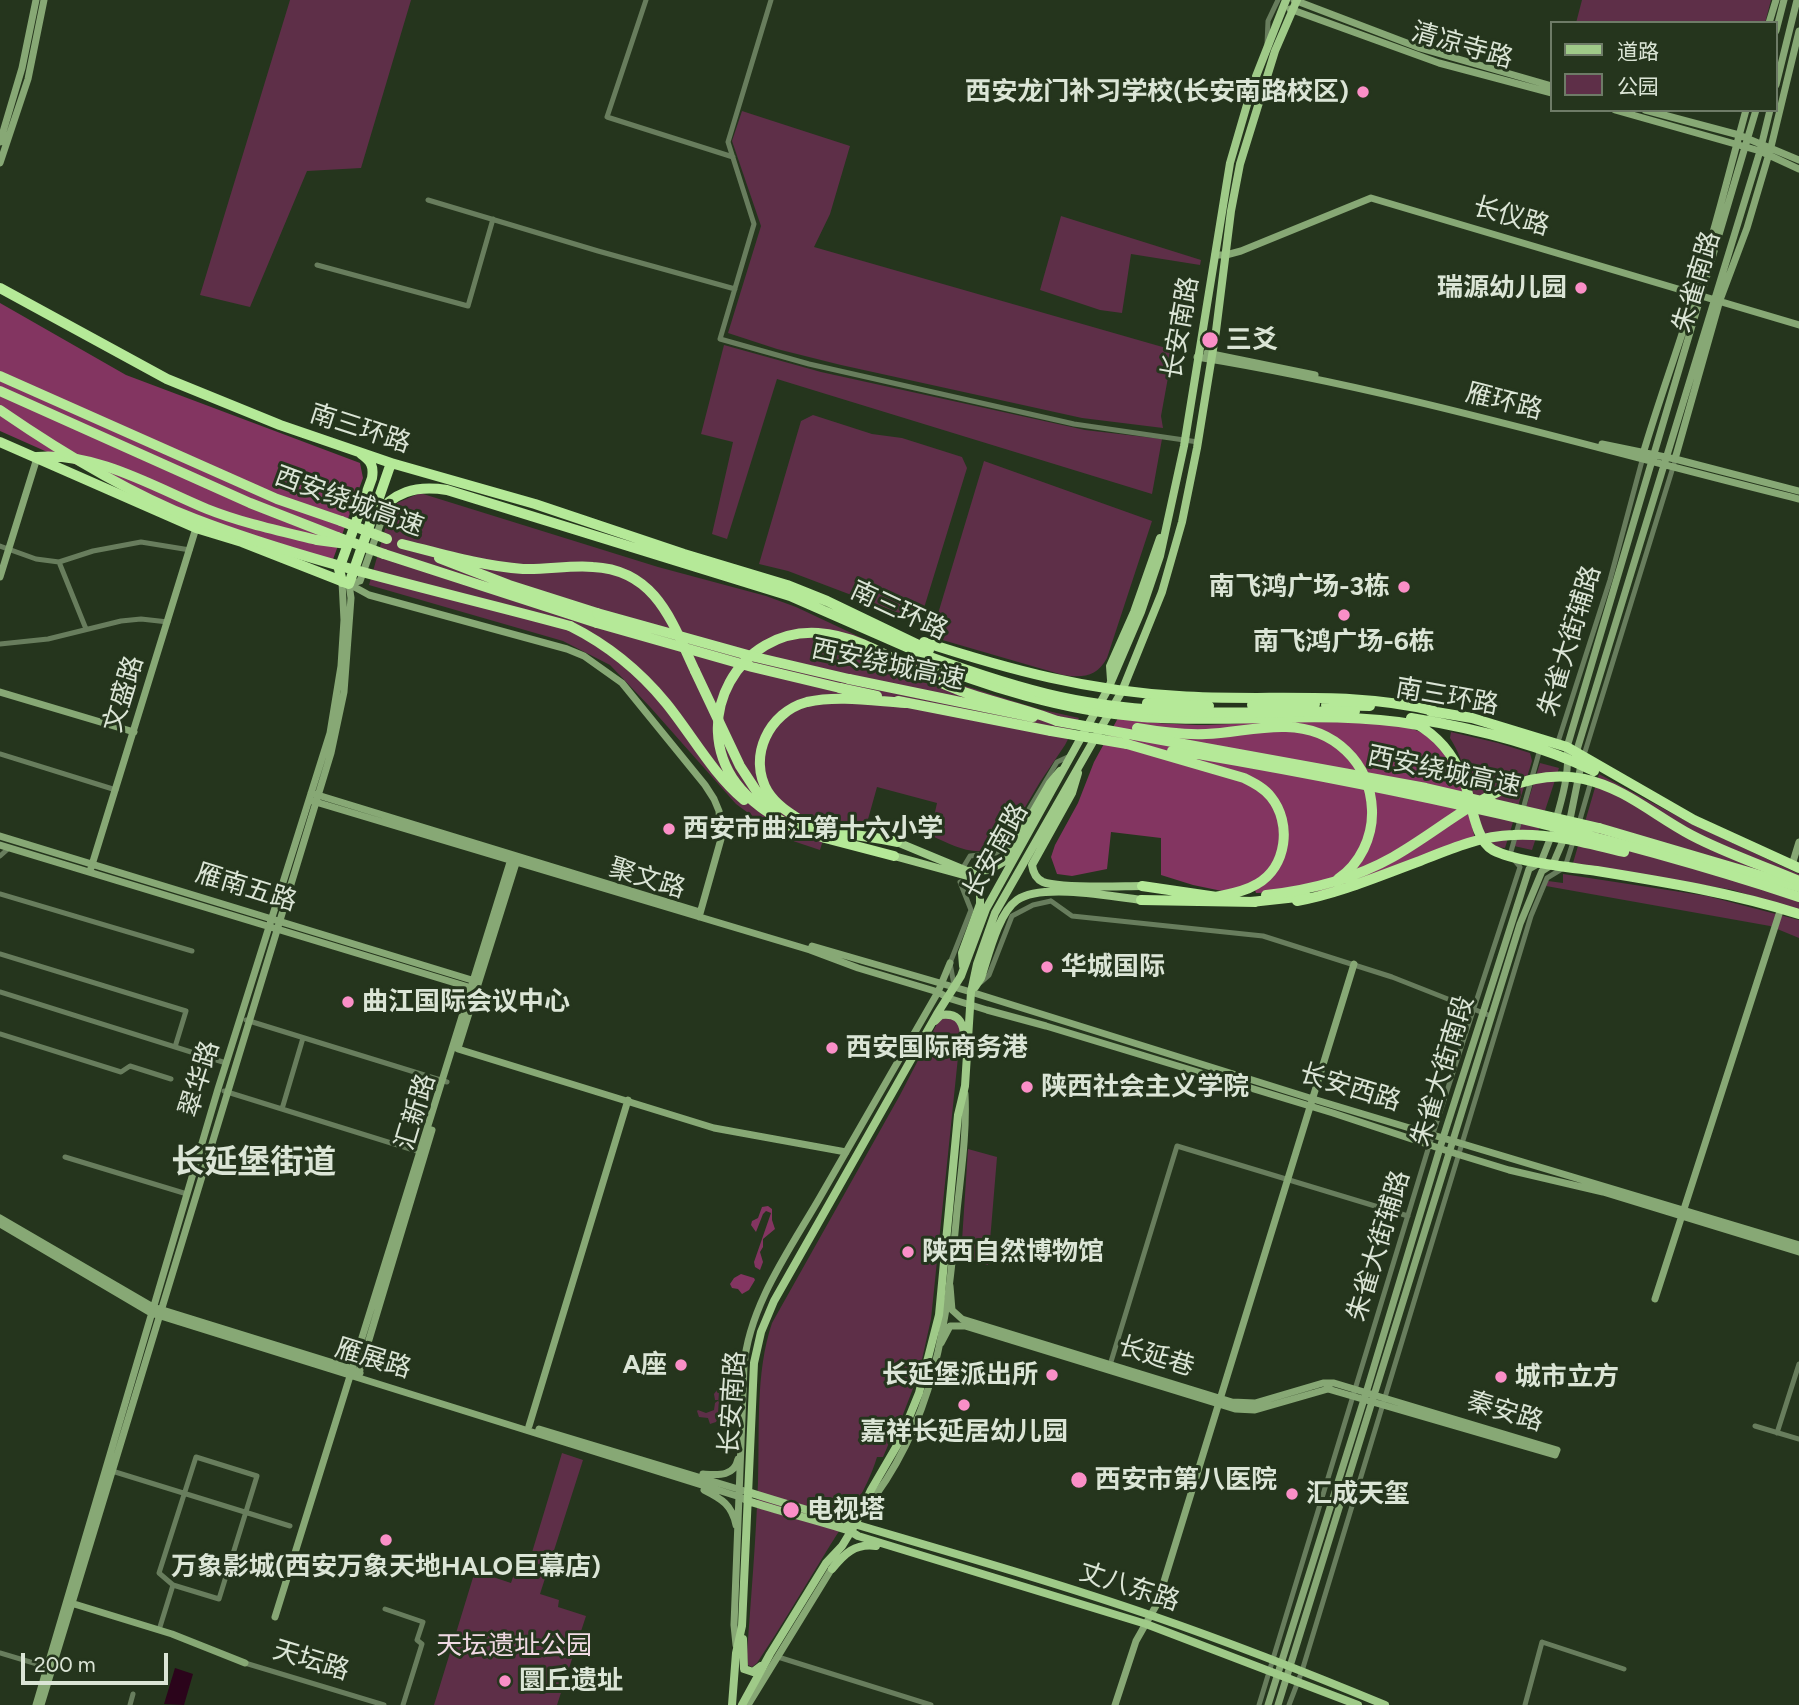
<!DOCTYPE html>
<html>
<head>
<meta charset="utf-8">
<style>
  body { margin:0 }
  #map { position:relative; width:1799px; height:1705px; overflow:hidden; background:#25351d; font-family:Figtree,"Noto Sans SC",sans-serif }
  canvas { display:block }
  .legend { position:absolute; left:1550px; top:21px; width:228px; height:91px; box-sizing:border-box; background:#25351d; border:2px solid #6e7b67; margin:0; padding:9px 12px; list-style:none; font-size:21px; color:#dbe5d6 }
  .legend li { display:flex; align-items:center; gap:14px; height:35px }
  .legend b { width:35px; border:2px solid #6e7b67 }
  .scale { position:absolute; left:21px; top:1653px; width:147px; height:32px; box-sizing:border-box; border:4px solid #dbe5d6; border-top:0; padding-left:9px; font-size:21px; line-height:24px; white-space:nowrap; color:#dbe5d6; -webkit-text-stroke:5px #25351d; paint-order:stroke }
</style>
</head>
<body>
<div id="map">
<canvas width="1799" height="1705"></canvas>
<ul class="legend">
<li><b style="height:9px;background:#9fca88"></b>道路</li>
<li><b style="height:19px;background:#5e2f48"></b>公园</li>
</ul>
<div class="scale">200 m</div>
</div>
<script>
const ctx = document.querySelector('canvas').getContext('2d');
ctx.lineJoin = 'round';
function fill(path, color) { ctx.fillStyle = color; ctx.fill(path, 'evenodd'); }
function stroke(path, color, width, dash) { ctx.strokeStyle = color; ctx.lineWidth = width; ctx.lineCap = dash ? 'butt' : 'round'; ctx.setLineDash(dash || []); ctx.stroke(path); }
function write(font, color, halo, rows, align = 'center') {
  ctx.font = font + ' Figtree,"Noto Sans SC",sans-serif'; ctx.lineWidth = 6; ctx.setLineDash([]); ctx.textBaseline = 'middle'; ctx.strokeStyle = halo; ctx.fillStyle = color; for (const [text, x, y, turn = 0] of rows) {
    ctx.save(); ctx.translate(x, y); ctx.rotate((+turn || 0) * Math.PI / 180); ctx.textAlign = isNaN(turn) ? turn : align; if (halo) ctx.strokeText(text, 0, 0); ctx.fillText(text, 0, 0); ctx.restore();
  }
}
const green = new Path2D(`
  M290,0H411L361,168L307,171L250,307L200,295Z
  M1582,0H1771L1765,23H1576Z
  M742,111L850,146L830,214L814,247L1173,350L1161,416L1163,428L1082,418L841,365L777,349L728,333L761,226L732,141Z
  M1061,216L1201,260L1200,265L1131,254L1122,313L1100,310L1040,290Z
  M724,345L821,372L1085,430L1162,439L1152,494L777,379L727,539L712,534L733,442L701,434Z
  M813,415L872,434L902,438L962,457L967,468L920,621L788,571L759,564L801,421Z
  M984,461L1152,521L1107,658C1097,677 1082,678 1063,675L939,639L934,627Z
  M420,493L658,567L766,596L796,607L962,685L1039,709L1079,718L1065,745L1040,782L1004,843C978,860 956,847 930,835L937,803L877,787L865,830H842L827,827L820,850L781,837L736,804L651,708L610,665L563,641L369,585L388,519L397,503Z
  M1451,732L1498,743L1530,753L1532,761L1505,848L1494,847C1489,840 1482,832 1479,823C1469,794 1467,764 1450,738Z
  M1540,763L1559,768L1532,850L1514,846Z
  M1599,774L1690,823L1799,874V911L1733,890L1573,863Z
  M1563,874L1707,896L1799,920V938L1770,926L1546,886L1548,881L1563,883Z
  M940,1018H954L961,1028L931,1319L919,1373L892,1443H889L883,1457H877C866,1493 845,1521 826,1552C803,1589 781,1627 757,1663L752,1667L748,1665L747,1654C751,1597 756,1540 758,1482C760,1429 755,1374 772,1323L900,1095Z
  M968,1149L997,1157L988,1265L961,1256Z
  M722,1383L725,1389C722,1398 720,1414 716,1422L710,1424L708,1418L699,1417L697,1411L698,1410L706,1413L714,1410L715,1403L719,1400H715L714,1394L717,1390L720,1392Z
  M562,1453L583,1460L540,1594L559,1600L558,1607L586,1616L557,1705H434L475,1571L511,1583L520,1556L530,1559Z`);
const forest = new Path2D(`
  M0,303L126,375L360,463L363,478L332,562L323,566L126,487L0,431Z
  M1118,718C1148,723 1178,725 1208,725C1261,724 1408,703 1443,748C1462,772 1467,809 1475,838L1334,891L1256,893L1253,884L1222,891L1193,885L1161,875V838L1111,832L1107,869L1072,876L1057,874L1051,857L1055,845L1078,803L1094,762Z
  M768,1206L772,1209V1220L775,1229L763,1239V1247L760,1252L763,1262L760,1270L755,1267L754,1262L771,1213L766,1211L763,1214L756,1232L751,1225L752,1221L758,1218L762,1207Z
  M741,1274L754,1278L755,1280L749,1290L742,1294L738,1289L732,1288L730,1284L734,1278Z`);
const water = new Path2D(`
  M175,1668L193,1674L184,1705L164,1704Z`);
const street = new Path2D(`
  M646,0L607,117L733,157
  M771,0L728,142L754,224L720,339L809,364L1074,424L1198,442
  M1267,44L1268,21L1278,0
  M428,200L598,251L735,289
  M317,265L468,306L493,219
  M0,546L36,559L59,562L93,551L141,542L190,550
  M59,562L86,629
  M0,644L48,639L121,621L141,619L168,622
  M1557,745L1610,580L1643,457
  M0,754L116,790
  M1584,755L1674,464
  M1579,823L1594,771L1592,769
  M0,856L9,848
  M964,866L970,856L996,853L1007,846L1057,762L1070,756
  M0,894L192,951
  M1051,901L1072,916L1263,936L1392,977L1491,1016
  M0,954L186,1011L175,1047
  M981,982L989,975L1012,916L1033,905L1051,901
  M954,985L950,963L971,910L960,882
  M0,992L226,1063
  M246,1020L447,1082
  M0,1034L121,1072L130,1066L171,1079
  M224,1091L420,1152
  M282,1109L303,1038
  M65,1157L187,1194
  M1110,1365L1177,1146L1408,1216
  M1755,1426L1799,1439
  M1777,1433L1799,1364
  M196,1457L257,1476L219,1599L173,1585L159,1573Z
  M112,1471L290,1526
  M385,1609L423,1622L417,1640L422,1644L403,1705
  M159,1630L173,1585
  M0,1653L47,1667
  M778,1657L931,1705
  M245,1663L384,1705
  M130,1705L133,1694
  M1259,1705L1429,1146L1520,867L1510,855L1540,749
  M1289,1705L1302,1671L1531,916L1547,878L1565,867L1574,839
  M1525,1705L1542,1642L1624,1669`);
const secondary = new Path2D(`
  M1294,0L1420,48L1552,86
  M1290,9L1439,63L1552,93
  M1769,23L1776,0
  M1776,31L1784,0
  M1776,85L1797,0
  M1615,110L1760,151L1799,169
  M1645,110L1739,135L1799,160
  M0,142L22,68L36,0
  M0,163L28,79L44,0
  M1215,255H1226L1241,251L1371,198L1799,325
  M1207,353L1315,375
  M1197,357C1401,390 1599,450 1799,499
  M1602,444L1675,459L1799,491
  M1643,454C1659,400 1678,349 1694,296C1714,235 1729,172 1746,110
  M1675,459L1720,300L1747,228L1771,147L1799,31
  M0,577L37,458
  M349,584L369,595L567,649L584,656L622,683L705,785L714,799L719,811L721,839L699,917
  M350,584L360,581L385,511L390,505
  M0,692L134,732
  M311,793L700,912
  M309,800L810,950L858,968L938,992L948,998L987,1010L1046,1026L1333,1113L1460,1155L1509,1170L1603,1192L1799,1252
  M1555,823C1562,799 1570,772 1567,747L1756,110
  M1569,824L1581,765L1576,753L1760,151L1770,110
  M0,836L475,981
  M0,845L475,989
  M1792,865L1799,842
  M91,868L196,528
  M812,946L971,992L1313,1099L1799,1245
  M459,1045L517,860
  M458,1049L714,1128L846,1152
  M0,1218L153,1307L353,1369L360,1373
  M0,1224L151,1313L740,1497L748,1501
  M950,1286L952,1310L962,1319L1232,1402L1255,1403L1323,1383H1334L1557,1450
  M1655,1299L1781,908
  M941,1343L950,1326H965L1235,1409L1255,1410L1328,1389L1555,1455L1557,1450
  M355,1373H359L432,1130
  M529,1426L628,1100
  M539,1429L748,1492
  M703,1474C718,1475 734,1477 738,1459
  M704,1490C722,1499 732,1505 736,1525
  M863,1512C936,1422 947,1323 957,1211C961,1172 967,1133 965,1094
  M71,1603L172,1634L245,1663
  M275,1617L511,859
  M736,1645L734,1625L744,1366C749,1304 793,1245 823,1192C862,1125 900,1058 938,992L950,963
  M36,1705L218,1089L330,733L341,666L344,620L342,582
  M41,1705L331,753L344,692L351,598L349,584
  M748,1705L834,1565
  M1115,1705L1136,1641L1157,1604L1354,964
  M1268,1705L1366,1393L1443,1138L1529,869L1541,862L1552,834
  M1278,1705L1520,924L1542,871L1553,864L1565,836`);
const primary = new Path2D(`
  M1111,680L1110,666L1134,612L1160,538
  M1078,773L1072,793L1032,865C1033,872 1036,879 1043,882C1061,889 1120,886 1142,886
  M897,842L967,871L989,870L1005,861L1050,783L1060,771
  M894,856L971,877L980,889V904L962,953L963,966
  M975,987L981,978C988,957 998,913 1017,900C1041,883 1111,896 1141,900
  M935,1021L941,1015C955,1013 962,1019 964,1033
  M748,1492C883,1534 1020,1570 1153,1616C1231,1643 1308,1673 1385,1705
  M748,1501C782,1512 816,1520 850,1531L858,1536L1146,1624L1358,1705
  M832,1569C844,1554 855,1543 876,1546
  M743,1639L744,1669L753,1672L761,1666
  M732,1705L736,1653L742,1626L754,1363L761,1332L774,1301L937,1014L961,976L986,909L1108,689L1141,612L1160,556L1184,446L1230,163L1253,84L1286,0
  M742,1705L770,1654L826,1563L842,1546L856,1523L871,1490L899,1442L919,1393L939,1315L958,1115L965,1086L971,992L977,964L995,913L1122,691L1162,592L1182,522L1197,448L1216,331L1231,211L1240,164L1275,51L1297,0`);
const highway = new Path2D(`
  M0,288L167,379L280,425L391,463L535,504L684,554L787,585L827,601L929,650
  M0,376L277,499L341,521
  M0,391L250,503L337,537
  M0,442L196,528L242,542L349,584L391,463
  M37,457C97,452 154,487 207,509C242,523 280,531 317,540
  M373,517C395,492 414,485 447,490L790,596L927,656
  M402,544C442,554 482,566 523,569C546,570 570,565 593,567C656,570 672,622 695,671
  M384,554L597,623
  M439,558L509,585L597,613
  M342,582L339,569L372,478C374,466 371,461 361,454
  M570,626C608,645 639,670 666,703C692,735 712,773 744,800
  M924,642C1010,670 1089,691 1179,696C1264,702 1351,690 1434,711
  M916,657C984,687 1067,711 1142,717C1233,724 1327,709 1418,725
  M849,679L1033,717
  M840,688L877,696
  M898,701L1051,731
  M1326,705L1370,706
  M1430,711L1472,718L1567,747L1694,820L1799,868
  M1411,718C1473,728 1537,743 1594,771
  M1415,723C1438,736 1452,753 1463,778C1471,796 1474,840 1493,850C1516,862 1569,867 1597,871C1665,882 1733,893 1799,914
  M1137,728C1160,732 1183,735 1206,734C1233,733 1259,726 1286,727C1334,728 1370,762 1372,810C1373,837 1360,864 1338,879
  M1127,744L1244,778C1254,783 1264,788 1271,797C1292,823 1287,867 1257,884C1244,892 1229,894 1215,897
  M1172,751L1198,754
  M757,792L777,809
  M799,820C830,836 865,834 897,842
  M805,823C791,814 777,806 768,792C747,757 769,712 807,702C838,695 874,701 905,703
  M787,824L825,838L894,856
  M790,826C770,814 750,802 736,783C689,719 739,628 818,633C868,636 910,673 956,689C989,702 1024,708 1057,721
  M1599,828L1799,887
  M1142,886L1217,897
  M1141,900L1256,902
  M1251,902L1306,896`);
const highwayBridge = new Path2D(`
  M0,410C61,452 126,492 195,519C315,565 446,592 570,626
  M341,521L387,539
  M337,537L384,554
  M317,540L347,544
  M597,613L755,657L849,679
  M597,623L752,667L840,688
  M927,656C971,672 1015,687 1060,697C1157,718 1257,712 1355,711
  M695,671L740,766L757,792
  M1147,703L1209,706
  M1252,705L1315,704
  M1057,721L1426,788L1599,828
  M1051,731L1127,744
  M1198,754C1401,789 1603,832 1799,897
  M1266,895C1310,890 1354,879 1393,857C1452,824 1509,763 1584,779C1625,788 1655,816 1691,835C1725,853 1764,866 1799,881
  M1297,901C1340,893 1379,876 1420,861C1450,849 1480,836 1513,835C1551,833 1587,843 1624,852`);
const markers = [
  [1363,92,7,"#fa8fc7"],
  [1581,288,7,"#fa8fc7"],
  [1210,340,9,"#fa8fc7"],
  [1404,587,7,"#fa8fc7"],
  [1344,615,7,"#fa8fc7"],
  [669,829,7,"#fa8fc7"],
  [1047,967,7,"#fa8fc7"],
  [348,1002,7,"#fa8fc7"],
  [832,1048,7,"#fa8fc7"],
  [1027,1087,7,"#fa8fc7"],
  [908,1252,7,"#fa8fc7"],
  [681,1365,7,"#fa8fc7"],
  [1052,1375,7,"#fa8fc7"],
  [1501,1377,7,"#fa8fc7"],
  [964,1405,7,"#fa8fc7"],
  [1079,1480,9,"#fa8fc7"],
  [1292,1494,7,"#fa8fc7"],
  [791,1510,9,"#fa8fc7"],
  [386,1540,7,"#fa8fc7"],
  [505,1681,7,"#fa8fc7"]
];
const streetNames = [
  ["清凉寺路",1462,46,16],
  ["长仪路",1511,217,16],
  ["朱雀南路",1697,282,-73],
  ["长安南路",1181,328,-80],
  ["雁环路",1504,402,14],
  ["南三环路",360,429,18],
  ["西安绕城高速",349,502,20],
  ["南三环路",899,611,25],
  ["朱雀大街辅路",1570,641,-73],
  ["西安绕城高速",888,665,12],
  ["文盛路",124,694,-73],
  ["南三环路",1447,697,10],
  ["西安绕城高速",1444,772,12],
  ["长安南路",996,851,-61],
  ["聚文路",647,879,17],
  ["雁南五路",246,888,17],
  ["朱雀大街南段",1443,1071,-73],
  ["翠华路",200,1079,-73],
  ["长安西路",1350,1088,17],
  ["汇新路",416,1112,-73],
  ["朱雀大街辅路",1379,1246,-73],
  ["长延巷",1156,1357,17],
  ["雁展路",373,1359,17],
  ["长安南路",733,1403,-86],
  ["秦安路",1505,1412,17],
  ["丈八东路",1129,1587,18],
  ["天坛路",311,1661,17]
];
const poiNames = [
  ["西安龙门补习学校(长安南路校区)",1349,92,"right"],
  ["瑞源幼儿园",1567,288,"right"],
  ["三爻",1226,340],
  ["南飞鸿广场-3栋",1390,587,"right"],
  ["南飞鸿广场-6栋",1344,642,"center"],
  ["西安市曲江第十六小学",683,829],
  ["华城国际",1061,967],
  ["曲江国际会议中心",362,1002],
  ["西安国际商务港",846,1048],
  ["陕西社会主义学院",1041,1087],
  ["陕西自然博物馆",922,1252],
  ["A座",667,1365,"right"],
  ["长延堡派出所",1038,1375,"right"],
  ["城市立方",1515,1377],
  ["嘉祥长延居幼儿园",964,1432,"center"],
  ["西安市第八医院",1095,1480],
  ["汇成天玺",1306,1494],
  ["电视塔",807,1510],
  ["万象影城(西安万象天地HALO巨幕店)",386,1567,"center"],
  ["圜丘遗址",519,1681]
];
const parkNames = [
  ["天坛遗址公园",514,1646]
];
const districtNames = [
  ["长延堡街道",254,1163]
];
fill(green, '#5e2f48');
fill(forest, '#833561');
fill(water, '#2b041b');
stroke(street, '#687d5d', 5);
stroke(secondary, '#87a875', 7);
stroke(primary, '#9fca88', 8);
stroke(highway, '#b5e998', 10);
stroke(highwayBridge, '#b5e998', 10);
for (const [x, y, r, color] of markers) { const dot = new Path2D(); dot.arc(x, y, r, 0, 2 * Math.PI); ctx.fillStyle = color; ctx.fill(dot); stroke(dot, '#25351d', 2.5); }
write('26px', '#dbe5d6', '#25351d', streetNames);
write('bold 26px', '#dbe5d6', '#25351d', poiNames, 'left');
write('26px', '#f0d9e3', '#25351d', parkNames);
write('bold 33px', '#dbe5d6', '#25351d', districtNames);
</script>
</body>
</html>
